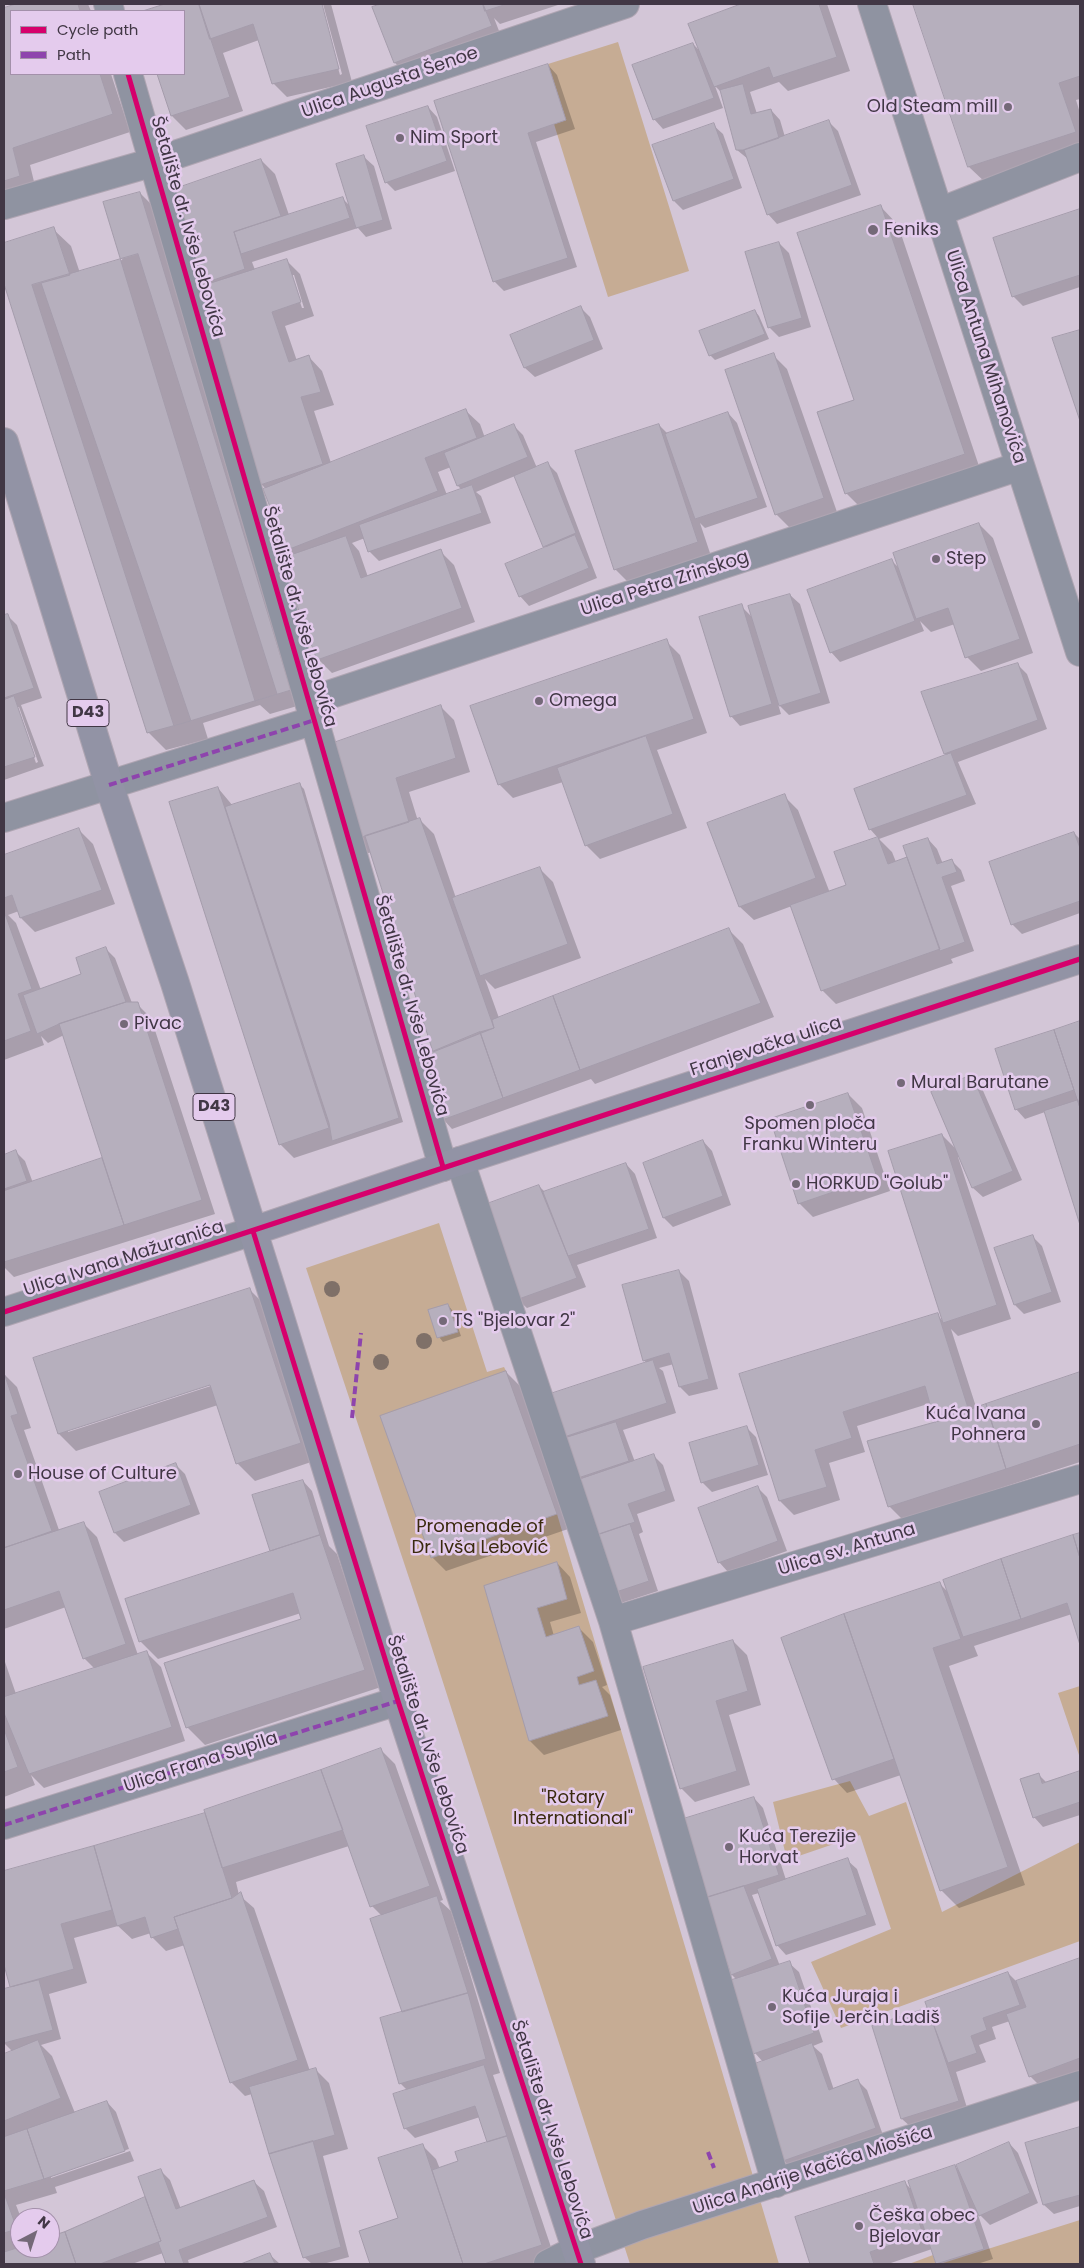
<!DOCTYPE html>
<html>
<head>
<meta charset="utf-8">
<style>
  body { margin:0 }
  #map { position:relative; width:1084px; height:2268px; overflow:hidden; background:#d3c6d7; font-family:Poppins,sans-serif }
  canvas { display:block }
  .frame { position:absolute; inset:0; border:5px solid #413745; pointer-events:none }
  .legend { position:absolute; left:10px; top:10px; width:175px; height:65px; box-sizing:border-box; background:#e4cbed; border:1px solid #a390aa; margin:0; padding:6px 9px; list-style:none; font-size:15px; color:#413745 }
  .legend li { display:flex; align-items:center; gap:10px; height:25px }
  .legend b { width:25px; border:1px solid #a390aa }
  .north { position:absolute; left:10px; top:2208px; width:50px; height:50px; box-sizing:border-box; background:#e4cbed; border:1px solid #a390aa; border-radius:50%; rotate:40deg; font-size:14px; font-weight:700; line-height:20px; text-align:center; color:#413745 }
  .north::after { content:''; display:block; margin:auto; width:18px; height:22px; background:#746978; clip-path:polygon(50% 0,100% 100%,50% 72%,0 100%) }
</style>
</head>
<body>
<div id="map">
<canvas width="1084" height="2268"></canvas>
<div class="frame"></div>
<ul class="legend">
<li><b style="height:6px;background:#d6006c"></b>Cycle path</li>
<li><b style="height:6px;background:#8e44ad"></b>Path</li>
</ul>
<div class="north">N</div>
</div>
<script>
const ctx = document.querySelector('canvas').getContext('2d');
ctx.lineJoin = 'round';
function fill(path, color) { ctx.fillStyle = color; ctx.fill(path, 'evenodd'); }
function stroke(path, color, width, dash) { ctx.strokeStyle = color; ctx.lineWidth = width; ctx.lineCap = dash ? 'butt' : 'round'; ctx.setLineDash(dash || []); ctx.stroke(path); }
function write(font, color, halo, rows, align = 'center') {
  ctx.font = font + ' Poppins,sans-serif'; ctx.lineWidth = 5; ctx.setLineDash([]); ctx.textBaseline = 'middle'; ctx.strokeStyle = halo; ctx.fillStyle = color; for (const [text, x, y, turn = 0] of rows) {
    ctx.save(); ctx.translate(x, y); ctx.rotate((+turn || 0) * Math.PI / 180); ctx.textAlign = isNaN(turn) ? turn : align; if (halo) ctx.strokeText(text, 0, 0); ctx.fillText(text, 0, 0); ctx.restore();
  }
}
const green = new Path2D(`
  M618,42L689,271L608,297L554,124L566,120L548,64Z
  M439,1223L487,1372L504,1367L506,1371L557,1514L779,2264H630L422,1617L306,1268Z
  M1080,1686V1758L1058,1693Z
  M850,1781L869,1816L906,1802L942,1912L1080,1842V1941L841,2028L811,1962L891,1929L860,1835L787,1860L773,1802Z
  M1080,2220V2264H940Z
  M933,2255L936,2264H909Z`);
const shadow = new Path2D(`
  M20,4H88L91,11H11V74H111L130,132L30,165L37,194L4,203V9Z
  M169,4H320L340,75L342,74L323,4H331L352,82L287,97L273,83L259,40L223,53L243,111L186,130L172,116L158,74H184V11H146Z
  M384,4H561L500,24L494,18L501,36L404,72L395,63L374,8Z
  M745,4H827L850,71L788,91L779,82L750,92L757,114L771,110L780,120L785,137L829,122L838,131L861,195L777,224L768,214L748,159L737,150L723,94L715,86L723,108L663,129L654,119L693,44L701,52L690,24Z
  M914,4H1080V99L1076,100L1080,113V153L987,184L969,167Z
  M548,65L557,75L575,129L536,142L577,267L504,291L494,281L436,101Z
  M428,107L437,117L455,171L395,191L386,182Z
  M713,125L723,134L742,188L683,210L674,201Z
  M364,157L374,166L392,229L366,237L358,228L252,262L255,270L286,260L300,274L314,316L285,326L297,361L309,357L322,371L334,405L314,411L331,463L466,411L480,424L485,438L514,426L523,435L537,468L548,464L557,473L597,578L529,606L520,596L546,548L515,476L476,492L481,496L491,523L379,561L369,551L365,538L352,543L359,551L368,577L440,551L454,565L475,622L332,673L318,659L295,555L288,549L266,489L261,484L206,286L203,283L261,160L275,174L289,215L342,198L350,206ZM291,275H294L304,308H302ZM451,467L458,486L462,490L447,495L438,472Z
  M140,193L154,207L304,704L270,714L260,705L203,723L208,739L166,750L148,732L4,280V244L53,229L71,246L80,273L122,260Z
  M881,207L898,225L981,472L864,511L846,493L855,401Z
  M1080,210V287L1023,306L1013,296L995,239Z
  M779,243L789,253L811,327L779,337L769,327Z
  M581,308L590,317L603,349L535,377L525,368L512,336Z
  M755,311L759,316L769,339L715,360L710,355Z
  M1080,331V417L1053,339Z
  M773,355L787,369L837,512L790,528L776,514Z
  M728,413L737,423L767,507L705,528L700,523L711,556L629,583L615,569L659,425L668,434Z
  M979,524L993,538L1033,653L981,671L967,657L955,624L931,632L920,621L924,631L840,662L831,652L891,560L899,568Z
  M790,595L800,604L830,703L789,715L778,704L781,714L740,726L731,716L741,606L752,617Z
  M7,615L17,625L42,698L21,705L44,766L4,780V616ZM16,707H19L38,762L36,763Z
  M666,641L680,655L707,733L657,750L687,828L600,859L586,845L563,782L513,798L499,784Z
  M1018,665L1027,674L1047,729L958,762L976,804L879,839L892,852L896,862L909,858L928,839L937,849L943,864L951,860L961,870L965,881L951,886L974,951L951,959L953,963L836,1004L822,990L792,906L754,920L740,907L784,796L798,810L830,893L848,886L878,838L870,829L948,756L945,753Z
  M440,706L454,720L470,772L409,792L418,821L420,820L434,834L456,898L539,868L553,882L581,958L495,989L485,979L499,1018L729,930L743,944L774,1017L595,1084L591,1079L452,1129L443,1119L434,1053L372,852L365,854L351,840Z
  M300,785L304,789L403,1122L294,1158L280,1144L218,788L233,806Z
  M79,830L93,844L115,904L35,932L21,918L19,911L8,915L16,923L41,990L83,975L105,948L115,958L132,1003L137,1004L151,1018L215,1214L14,1277L4,1267V1156L16,1152L25,1161L33,1183L103,1158L64,1035L48,1043L41,1036L44,1045L4,1060V857Z
  M1074,833L1080,839V913L1022,934L1012,924Z
  M1080,1023V1221L1045,1112L1025,1119L1016,1109L996,1050Z
  M971,1076L981,1086L1022,1180L983,1197L973,1188L960,1156L958,1157L1011,1319L958,1336L951,1329L977,1410L1080,1373V1462L903,1520L889,1506L937,1423L931,1403L857,1426L865,1452L829,1463L840,1500L794,1515L780,1501L741,1375L937,1315L944,1322L942,1135L958,1151Z
  M848,1094L862,1108L890,1191L813,1217L799,1203Z
  M703,1141L712,1151L731,1205L673,1227L664,1218L645,1164Z
  M626,1164L635,1174L657,1238L577,1265L586,1287L527,1308L517,1299L539,1186L546,1193Z
  M1033,1237L1042,1246L1061,1302L1024,1314L1015,1305Z
  M679,1271L689,1281L718,1389L689,1396L680,1387L674,1364L659,1368L663,1371L676,1413L623,1430L635,1462L654,1456L663,1465L675,1501L637,1514L643,1532L639,1534L658,1591L621,1603L562,1437L647,1364L644,1360Z
  M249,1289L267,1307L317,1460L255,1481L237,1463L218,1405L76,1451L59,1434ZM216,1382L217,1384L68,1432V1430Z
  M448,1305L452,1310L461,1336L443,1342L439,1337Z
  M506,1372L520,1386L571,1528L446,1571L432,1557Z
  M4,1374L17,1387L31,1428L24,1430L59,1530L83,1523L97,1537L138,1655L147,1653L161,1667L185,1741L44,1788L31,1775L35,1785L4,1797V1714L7,1717L4,1710V1659L16,1694L95,1669L84,1658L66,1607L4,1629Z
  M747,1428L756,1437L768,1475L712,1492L702,1482Z
  M175,1464L185,1474L200,1514L124,1542L115,1533L100,1492Z
  M303,1481L312,1491L329,1546L337,1554L381,1687L205,1745L187,1727L303,1619L301,1613L158,1659L141,1642L126,1599L271,1552L254,1496Z
  M758,1488L767,1497L787,1551L728,1572L719,1562Z
  M1080,1534V1641L1072,1614L974,1646L978,1656L949,1666L1025,1885L959,1908L941,1890L901,1775L847,1793L834,1779L844,1616L939,1583L949,1593L1002,1560Z
  M557,1563L570,1577L581,1613L550,1622L554,1636L579,1628L593,1642L607,1685L602,1687L610,1695L621,1730L544,1755L530,1741L486,1587Z
  M733,1641L747,1655L761,1705L729,1715L750,1785L695,1802L681,1788Z
  M381,1750L395,1764L443,1900L440,1901L451,1911L500,2073L493,2075L555,2259L539,2264H371L361,2231L400,2218L422,2145L436,2159L440,2169L459,2162L488,2143L480,2117L415,2138L405,2128L408,2091L400,2083L403,2013L382,1916L372,1906L349,1846L236,1882L239,1895L254,1908L310,2071L315,2069L329,2083L348,2149L323,2156L349,2257L323,2264H312L304,2257L252,2094L245,2096L231,2082L185,1945L166,1951L152,1937L151,1933L132,1939L118,1926L74,1938L87,1983L49,1994L61,2039L41,2045L52,2056L75,2113L107,2102L116,2112L129,2149L51,2175V2178L130,2151L134,2161L55,2187L57,2193L16,2205L21,2218L20,2248H50V2238L147,2197L160,2170L170,2180L181,2209L254,2182L264,2191L277,2227L188,2260L189,2264H167L163,2253L132,2264H4V2056L13,2052L4,2043V1991L13,1988L4,1960V1872L206,1814Z
  M1080,1772V1815L1043,1827L1034,1817L1039,1775L1047,1783Z
  M754,1798L763,1808L786,1880L847,1860L857,1869L876,1925L786,1955L777,1945L759,1893L752,1895L780,1966L789,1963L799,1972L823,2042L813,2046L822,2054L834,2090L858,2081L867,2090L884,2138L794,2170L784,2161L751,2066L763,2062L755,2053L737,1980L732,1975L681,1821Z
  M1080,1959V2077L1044,2090L1030,2076L1010,2021L992,2027L996,2039L979,2045L986,2062L956,2072L968,2111L912,2128L902,2119L930,2009L1008,1973L1017,1982Z
  M1080,2128V2206L1054,2214L1044,2205L1026,2144Z
  M1009,2143L1018,2153L1038,2203L990,2225L977,2212L993,2259L977,2264H937L932,2249L888,2264H812L796,2218L905,2183L912,2190L955,2166L960,2172Z
  M270,2255L280,2264H245Z`);
const building = new Path2D(`
  M16,4H78L80,11H11V74H100L113,114L13,148L20,176L4,181V8Z
  M165,4H199L230,97L171,116L157,74H184V11H143Z
  M199,4H322L339,69L272,84L253,24L210,39Z
  M381,4H483L492,26L394,63L372,7Z
  M483,4H507L485,11Z
  M741,4H819L837,57L773,78L769,67L714,87L688,24Z
  M913,4H1080V76L1059,83L1076,132L968,167Z
  M693,43L714,98L653,120L632,65Z
  M548,64L566,120L528,133L568,258L493,282L434,101Z
  M743,84L751,114L771,109L779,138L744,150H736L720,90Z
  M428,106L447,161L385,183L366,126Z
  M829,120L852,185L767,215L744,150Z
  M714,123L734,179L673,201L652,145Z
  M364,155L383,220L356,228L336,164Z
  M261,159L281,216L234,232L245,269L202,284L169,191Z
  M140,192L291,690L255,701L103,202Z
  M343,197L350,218L241,254L234,232Z
  M881,205L965,454L845,494L817,412L854,400L797,233Z
  M1080,209V275L1012,297L993,238Z
  M54,227L70,275L41,283L191,721L147,733L4,284V243Z
  M779,242L802,318L768,328L745,252Z
  M138,254L277,694L174,726L32,285Z
  M287,259L301,302L272,312L289,362L309,355L321,392L301,397L323,464L260,485L196,288Z
  M581,306L594,340L524,368L510,335Z
  M755,310L765,334L709,356L699,331Z
  M1080,330V421L1052,338Z
  M774,353L824,498L775,515L725,370Z
  M466,409L477,438L425,458L438,491L287,550L263,489Z
  M728,412L758,498L695,519L665,434Z
  M514,424L528,457L457,486L444,453Z
  M659,424L698,542L614,570L575,451Z
  M548,462L576,533L543,547L514,476Z
  M472,485L482,513L368,552L359,525Z
  M979,523L1020,639L965,658L948,608L916,619L893,553Z
  M575,535L589,568L519,597L505,564Z
  M346,536L361,578L441,549L462,608L317,660L280,559Z
  M892,559L915,621L830,653L807,590Z
  M790,594L821,693L779,706L748,606Z
  M742,604L772,704L730,717L699,617Z
  M8,614L34,688L4,698V615Z
  M667,639L694,719L498,785L470,706Z
  M1018,663L1038,720L944,754L921,692Z
  M14,696L35,757L4,767V700Z
  M441,705L456,758L396,778L409,822L350,841L322,747Z
  M646,736L673,814L585,846L557,768Z
  M951,753L967,795L869,830L854,789Z
  M300,783L399,1118L332,1141L329,1123L225,807Z
  M218,787L329,1128L279,1145L169,802Z
  M785,794L816,878L739,907L707,823Z
  M420,818L494,1028L433,1052L365,836Z
  M79,828L102,890L20,918L12,895L4,898V855Z
  M1074,832L1080,848V901L1011,925L989,862Z
  M878,837L888,864L907,857L940,949L821,991L790,905L846,885L834,852Z
  M928,838L937,864L952,859L957,872L942,877L965,942L940,951L903,846Z
  M540,867L568,944L480,976L452,898Z
  M4,911L32,989L18,994L31,1031L4,1041Z
  M729,928L761,1003L580,1070L553,996Z
  M106,947L126,1002L59,1024L37,1034L23,995L81,974L76,958Z
  M553,996L580,1070L503,1098L480,1032L494,1028L492,1020Z
  M126,1002H138L202,1200L124,1225L59,1024Z
  M1080,1021V1108L1054,1030Z
  M1054,1030L1074,1090L1015,1110L995,1049Z
  M480,1032L503,1098L442,1120L420,1057Z
  M972,1075L1013,1171L972,1188L931,1092Z
  M848,1093L877,1177L798,1204L770,1119Z
  M1078,1100L1080,1108V1225L1044,1111Z
  M942,1134L997,1305L943,1323L888,1151Z
  M703,1140L723,1196L663,1218L643,1163Z
  M16,1150L27,1181L4,1189V1155Z
  M102,1158L124,1225L4,1262V1191Z
  M626,1163L649,1229L568,1256L543,1192Z
  M539,1185L577,1278L516,1300L484,1205Z
  M1033,1235L1052,1292L1014,1305L994,1248Z
  M679,1270L709,1379L679,1387L669,1353L643,1361L622,1285Z
  M250,1288L301,1443L236,1464L210,1385L58,1434L33,1358Z
  M448,1304L458,1332L437,1338L428,1310Z
  M938,1313L969,1411L935,1422L925,1386L843,1412L852,1438L815,1450L827,1487L779,1501L739,1374Z
  M653,1360L667,1403L561,1438L547,1395Z
  M506,1371L557,1514L431,1558L380,1416Z
  M1080,1372V1444L1006,1469L986,1404Z
  M4,1373L18,1414L11,1416L52,1531L4,1548Z
  M986,1404L1006,1469L888,1507L867,1441L935,1422Z
  M616,1422L629,1461L572,1480L559,1440Z
  M747,1426L759,1465L701,1483L689,1443Z
  M654,1454L666,1491L628,1504L635,1522L591,1537L572,1482Z
  M176,1463L191,1505L114,1533L99,1492Z
  M303,1480L320,1535L270,1551L252,1495Z
  M758,1486L778,1541L718,1563L698,1508Z
  M84,1522L126,1644L83,1659L59,1591L4,1610V1548Z
  M630,1524L649,1581L610,1594L591,1537Z
  M1080,1533V1558L1073,1535Z
  M320,1535L365,1670L186,1728L164,1663L301,1619L293,1593L139,1642L125,1599Z
  M1073,1535L1080,1558V1645L1067,1603L1021,1619L1001,1559Z
  M1001,1559L1021,1619L963,1637L943,1580Z
  M557,1562L567,1599L537,1608L546,1637L579,1626L594,1671L577,1677L579,1685L596,1680L608,1716L529,1741L484,1586Z
  M940,1582L961,1639L933,1648L1008,1867L940,1891L844,1614Z
  M844,1614L894,1759L832,1780L781,1638Z
  M733,1640L748,1691L716,1701L737,1771L680,1789L643,1667Z
  M147,1651L172,1727L29,1774L4,1713V1697Z
  M4,1729L18,1767L4,1772Z
  M381,1748L430,1886L370,1907L321,1770Z
  M321,1770L343,1830L222,1868L204,1810Z
  M1080,1771V1802L1033,1818L1020,1779L1039,1773L1042,1783Z
  M754,1797L779,1875L705,1898L680,1820Z
  M205,1813L232,1898L174,1917L178,1929L151,1938L145,1917L117,1926L94,1846Z
  M94,1846L112,1910L61,1924L74,1969L10,1987L4,1965V1871Z
  M848,1858L867,1915L776,1946L757,1889Z
  M744,1886L772,1959L731,1975L705,1898Z
  M241,1892L298,2060L230,2083L174,1917L232,1898Z
  M437,1896L468,1993L402,2012L370,1919Z
  M1080,1958V2058L1029,2077L1006,2014L1026,2007L1016,1981Z
  M790,1961L814,2033L753,2054L729,1981Z
  M1008,1972L1020,2005L983,2018L987,2030L971,2036L977,2053L948,2063L925,2002Z
  M39,1980L53,2030L4,2043V1989Z
  M468,1993L486,2059L399,2084L380,2018Z
  M928,2008L959,2101L901,2119L872,2026Z
  M38,2040L61,2098L4,2121V2054Z
  M812,2043L829,2090L858,2079L876,2128L783,2161L749,2066Z
  M484,2065L507,2136L487,2142L475,2106L404,2129L393,2094Z
  M316,2068L335,2135L269,2154L249,2087Z
  M107,2101L125,2151L44,2179L27,2129Z
  M1080,2127V2195L1043,2205L1025,2143Z
  M27,2129L44,2179L4,2191V2137Z
  M507,2136L542,2245L484,2264H463L432,2170L458,2161L455,2152Z
  M313,2141L341,2247L303,2258L269,2154Z
  M1009,2142L1030,2193L979,2216L956,2165Z
  M423,2144L463,2264H370L359,2231L398,2218L378,2158Z
  M955,2165L984,2249L936,2264L908,2181Z
  M161,2169L176,2209L254,2180L268,2217L179,2250L184,2264H166L158,2242L161,2241L138,2177Z
  M905,2181L923,2234L870,2252L874,2264H810L795,2217Z
  M4,2193L17,2229L4,2233Z
  M145,2197L161,2241L100,2264H76L65,2232Z
  M65,2232L76,2264H4V2252L20,2247L50,2248V2237Z
  M270,2253L275,2264H241Z`);
const minor = new Path2D(`
  M108,4L110,11
  M872,4L1080,652
  M128,74L443,1167
  M4,205L154,162L625,4
  M939,212L1080,157
  M310,701L1020,466
  M4,818L315,720
  M460,1161L613,1621L776,2183
  M4,1312L253,1231
  M613,1621L1080,1479
  M4,1825L398,1701
  M548,2264L576,2250L642,2225L1080,2085`);
const major = new Path2D(`
  M4,442L109,785L175,983L275,1301L398,1701L581,2264
  M253,1231L460,1161L1080,959`);
const quiet = new Path2D(`
  M109,785L315,720
  M352,1418L361,1333
  M4,1825L398,1701
  M708,2152L714,2168`);
const cycleway = new Path2D(`
  M128,74L443,1167
  M253,1231L398,1701L581,2264
  M4,1312L1080,959`);
const trees = [
  [332,1289],
  [424,1341],
  [381,1362]
];
const markers = [
  [1008,107,5,"#746978"],
  [400,138,5,"#746978"],
  [873,230,6,"#746978"],
  [936,559,5,"#746978"],
  [539,701,5,"#746978"],
  [124,1024,5,"#746978"],
  [901,1083,5,"#746978"],
  [810,1105,5,"#746978"],
  [796,1184,5,"#746978"],
  [443,1321,5,"#746978"],
  [1036,1424,5,"#746978"],
  [18,1474,5,"#746978"],
  [729,1847,5,"#746978"],
  [772,2007,5,"#746978"],
  [859,2226,5,"#746978"]
];
const shields = [
  [88,713,42],
  [214,1107,42]
];
const shieldNames = [
  ["D43",88,713],
  ["D43",214,1107]
];
const streetNames = [
  ["Ulica Augusta Šenoe",390,83,-19],
  ["Šetalište dr. Ivše Lebovića",187,227,74],
  ["Ulica Antuna Mihanovića",985,357,72],
  ["Ulica Petra Zrinskog",665,584,-18],
  ["Šetalište dr. Ivše Lebovića",299,617,74],
  ["Šetalište dr. Ivše Lebovića",411,1006,74],
  ["Franjevačka ulica",766,1047,-18],
  ["Ulica Ivana Mažuranića",124,1259,-18],
  ["Ulica sv. Antuna",847,1550,-17],
  ["Šetalište dr. Ivše Lebovića",427,1745,72],
  ["Ulica Frana Supila",201,1763,-18],
  ["Šetalište dr. Ivše Lebovića",551,2130,72],
  ["Ulica Andrije Kačića Miošića",813,2171,-18]
];
const poiNames = [
  ["Old Steam mill",998,107,"right"],
  ["Nim Sport",410,138],
  ["Feniks",884,230],
  ["Step",946,559],
  ["Omega",549,701],
  ["Pivac",134,1024],
  ["Mural Barutane",911,1083],
  ["Spomen ploča",810,1124,"center"],
  ["Franku Winteru",810,1145,"center"],
  ["HORKUD \"Golub\"",806,1184],
  ["TS \"Bjelovar 2\"",453,1321],
  ["Kuća Ivana",1026,1414,"right"],
  ["Pohnera",1026,1435,"right"],
  ["House of Culture",28,1474],
  ["Kuća Terezije",739,1837],
  ["Horvat",739,1858],
  ["Kuća Juraja i",782,1997],
  ["Sofije Jerčin Ladiš",782,2018],
  ["Češka obec",869,2216],
  ["Bjelovar",869,2237]
];
const parkNames = [
  ["Promenade of",480,1527],
  ["Dr. Ivša Lebović",480,1548],
  ["\"Rotary",573,1798],
  ["International\"",573,1819]
];
fill(green, '#c6ac94');
fill(shadow, '#0003');
fill(building, '#b6afbd');
stroke(building, '#a49cab', 1);
stroke(minor, '#afa5b2', 30);
stroke(major, '#afa5b2', 30);
stroke(minor, '#8f93a1', 28);
stroke(major, '#9293a5', 28);
stroke(quiet, '#8e44ad', 4, [8, 4]);
stroke(cycleway, '#d6006c', 5);
ctx.fillStyle = '#7f7068';
for (const [x, y] of trees) { ctx.beginPath(); ctx.arc(x, y, 8, 0, 2 * Math.PI); ctx.fill(); }
for (const [x, y, r, color] of markers) { const dot = new Path2D(); dot.arc(x, y, r, 0, 2 * Math.PI); ctx.fillStyle = color; ctx.fill(dot); stroke(dot, '#e4cbed', 2); }
for (const [x, y, w] of shields) { const box = new Path2D(); box.roundRect(x - w / 2, y - 13.5, w, 27, 4); ctx.fillStyle = '#e4cbed'; ctx.fill(box); stroke(box, '#413745', 1); }
write('bold 16px', '#413745', null, shieldNames);
write('18px', '#413745', '#e4cbed', streetNames);
write('18px', '#413745', '#e4cbed', poiNames, 'left');
write('18px', '#3a2a0e', '#e4cbed', parkNames);
</script>
</body>
</html>
